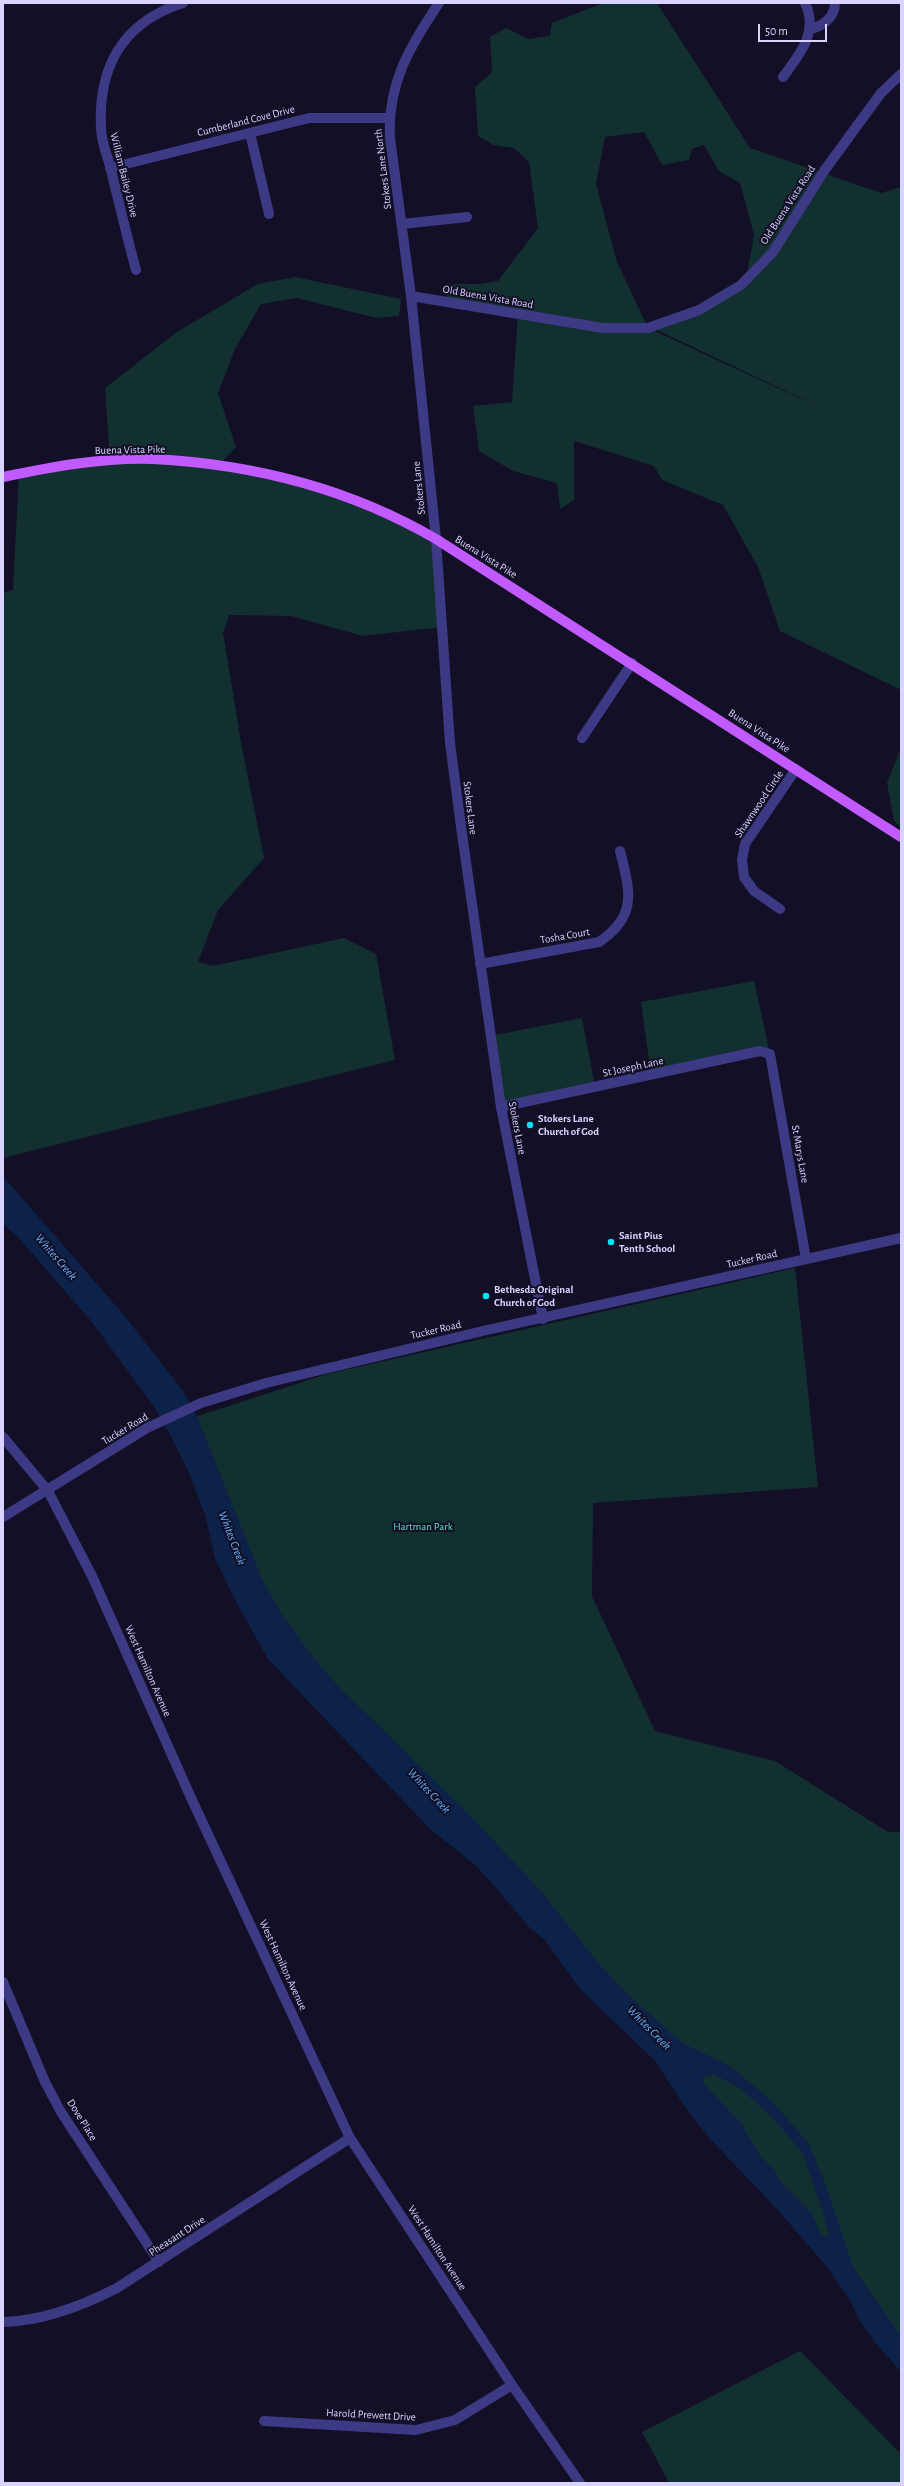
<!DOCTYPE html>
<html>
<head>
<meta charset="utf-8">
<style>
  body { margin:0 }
  #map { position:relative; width:904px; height:2486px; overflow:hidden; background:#130f26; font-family:"Alegreya Sans",sans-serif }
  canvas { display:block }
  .frame { position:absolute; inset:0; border:4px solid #d9d4ff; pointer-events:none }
  .scale { position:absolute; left:758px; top:24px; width:69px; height:18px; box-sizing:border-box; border:2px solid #d9d4ff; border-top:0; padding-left:5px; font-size:12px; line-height:14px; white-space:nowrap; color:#d9d4ff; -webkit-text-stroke:3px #130f26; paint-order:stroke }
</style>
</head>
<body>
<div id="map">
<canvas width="904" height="2486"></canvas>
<div class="frame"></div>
<div class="scale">50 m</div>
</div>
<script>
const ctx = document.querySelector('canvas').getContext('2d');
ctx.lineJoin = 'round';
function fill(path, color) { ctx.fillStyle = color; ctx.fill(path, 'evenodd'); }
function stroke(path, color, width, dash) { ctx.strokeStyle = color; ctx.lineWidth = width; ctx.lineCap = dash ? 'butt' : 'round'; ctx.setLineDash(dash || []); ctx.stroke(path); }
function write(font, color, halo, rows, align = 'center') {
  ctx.font = font + ' "Alegreya Sans",sans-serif'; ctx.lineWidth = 4; ctx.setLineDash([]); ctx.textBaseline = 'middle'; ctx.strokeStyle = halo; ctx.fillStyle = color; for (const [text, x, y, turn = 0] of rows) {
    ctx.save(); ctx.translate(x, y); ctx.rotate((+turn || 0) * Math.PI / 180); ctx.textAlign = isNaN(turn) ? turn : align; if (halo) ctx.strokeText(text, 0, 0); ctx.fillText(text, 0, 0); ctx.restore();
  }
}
const green = new Path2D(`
  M603,3H657L750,148L881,193L901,187V690L780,631L758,567L723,505L662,480L654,466L574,441V500L560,509L557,483L513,471L479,451L473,406L512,402L518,314L447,302L445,284H478L498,281L538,228L529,162L514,148L494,145L478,136L475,87L492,72L490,37L506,28L528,39L550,36L552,23ZM644,132L662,165L689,160L692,149L704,145L719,171L740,183L754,235L746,279L699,310L651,327L836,415L648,328L617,262L596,184L605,137Z
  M295,277L401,299L399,316L376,318L297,298L261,304L235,349L218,393L236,447L219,465L314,487L436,539L442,627L363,636L291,616L229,615L223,633L242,748L264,858L218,910L198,962L213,966L344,938L376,954L395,1060L3,1158V593L13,590L19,474L110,461L105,388L177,332L258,284Z
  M901,747V825L899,826L894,820L887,783Z
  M754,981L770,1054L651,1075L641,1002Z
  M582,1018L595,1087L501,1107L490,1036Z
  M795,1268L818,1487L593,1503L592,1596L655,1731L775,1761L888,1832H901V2336L398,1771L264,1596L195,1417L327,1374Z
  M800,2351L901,2454V2483H669L642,2432Z`);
const water = new Path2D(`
  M3,1176L123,1314L184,1392L198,1419L262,1579L281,1613L312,1656L338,1686L460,1805L541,1891L600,1965L639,2005L684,2044L730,2066L773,2102L809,2144L826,2186L853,2267L901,2336V2372L874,2341L859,2320L850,2300L827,2267L776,2208L711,2140L687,2110L655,2061L580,1989L544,1939L530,1928L490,1881L474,1864L431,1830L268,1659L233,1596L215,1558L205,1515L189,1473L171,1436L153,1405L91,1321L18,1237L3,1224ZM714,2074L742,2090L771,2116L802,2152L823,2212L829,2237L821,2234L811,2212L780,2181L774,2169L761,2157L741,2123L704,2084L702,2078Z`);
const minor = new Path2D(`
  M439,3C410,46 387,84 390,138L411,296L436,539L450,743L462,834L501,1107L543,1319
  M811,29C823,26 835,17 835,3
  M783,77C800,54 819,32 805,3
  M250,133L269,214
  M110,168L309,118H389
  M402,224L467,217
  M136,270C127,237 119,203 111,170C108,157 101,142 101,128C98,67 123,22 183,3
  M411,296L603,328H648L699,310L741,285L773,252L824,171L881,93L901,74
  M582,738L632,663
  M780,909L754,891L744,877L742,860L745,844L796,769
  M480,964L599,942C638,916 630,891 620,851
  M501,1107L760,1051L770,1054L806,1259
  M3,1437L48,1491L92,1576L192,1800L350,2138L512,2385L580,2483
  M3,1517L147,1428L201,1403L266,1383L487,1330L901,1238
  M3,1982L45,2082L61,2112L159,2262
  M3,2322C43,2321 82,2306 117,2288L350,2138
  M264,2421L416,2430L455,2420L512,2385`);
const major = new Path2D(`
  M3,477C51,467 104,457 153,459C252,464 350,489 436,539L901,837`);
const markers = [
  [530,1125,4,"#00e5ff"],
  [611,1242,4,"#00e5ff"],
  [486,1296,4,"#00e5ff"]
];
const streetNames = [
  ["Cumberland Cove Drive",246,121,-14],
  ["Stokers Lane North",383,169,-97],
  ["William Bailey Drive",124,175,76],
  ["Old Buena Vista Road",788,205,-57],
  ["Old Buena Vista Road",488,297,10],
  ["Buena Vista Pike",130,450,-1],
  ["Stokers Lane",419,488,-96],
  ["Buena Vista Pike",486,557,32],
  ["Buena Vista Pike",759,731,33],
  ["Shawnwood Circle",759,804,-56],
  ["Stokers Lane",470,808,83],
  ["Tosha Court",565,936,-10],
  ["St Joseph Lane",633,1067,-12],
  ["Stokers Lane",517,1128,79],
  ["St Marys Lane",800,1154,80],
  ["Tucker Road",752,1259,-13],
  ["Tucker Road",436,1330,-13],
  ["Tucker Road",125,1429,-31],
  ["West Hamilton Avenue",148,1671,66],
  ["West Hamilton Avenue",283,1965,65],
  ["Dove Place",82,2120,58],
  ["Pheasant Drive",177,2236,-33],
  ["West Hamilton Avenue",437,2248,57],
  ["Harold Prewett Drive",371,2415,3]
];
const poiNames = [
  ["Stokers Lane",538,1119],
  ["Church of God",538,1132],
  ["Saint Pius",619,1236],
  ["Tenth School",619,1249],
  ["Bethesda Original",494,1290],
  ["Church of God",494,1303]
];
const parkNames = [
  ["Hartman Park",423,1527]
];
const waterNames = [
  ["Whites Creek",56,1257,49],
  ["Whites Creek",232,1538,69],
  ["Whites Creek",429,1791,47],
  ["Whites Creek",649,2028,45]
];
fill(green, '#12302f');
fill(water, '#0c2248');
stroke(minor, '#3d3a85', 10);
stroke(major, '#c25bff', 10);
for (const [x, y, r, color] of markers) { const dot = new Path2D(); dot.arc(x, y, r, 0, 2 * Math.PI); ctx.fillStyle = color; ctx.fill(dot); stroke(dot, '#130f26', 1.5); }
write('11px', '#d9d4ff', '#130f26', streetNames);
write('bold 11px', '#d9d4ff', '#130f26', poiNames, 'left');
write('11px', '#5fe0c0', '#130f26', parkNames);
write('italic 12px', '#62b6ff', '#130f26', waterNames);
</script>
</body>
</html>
